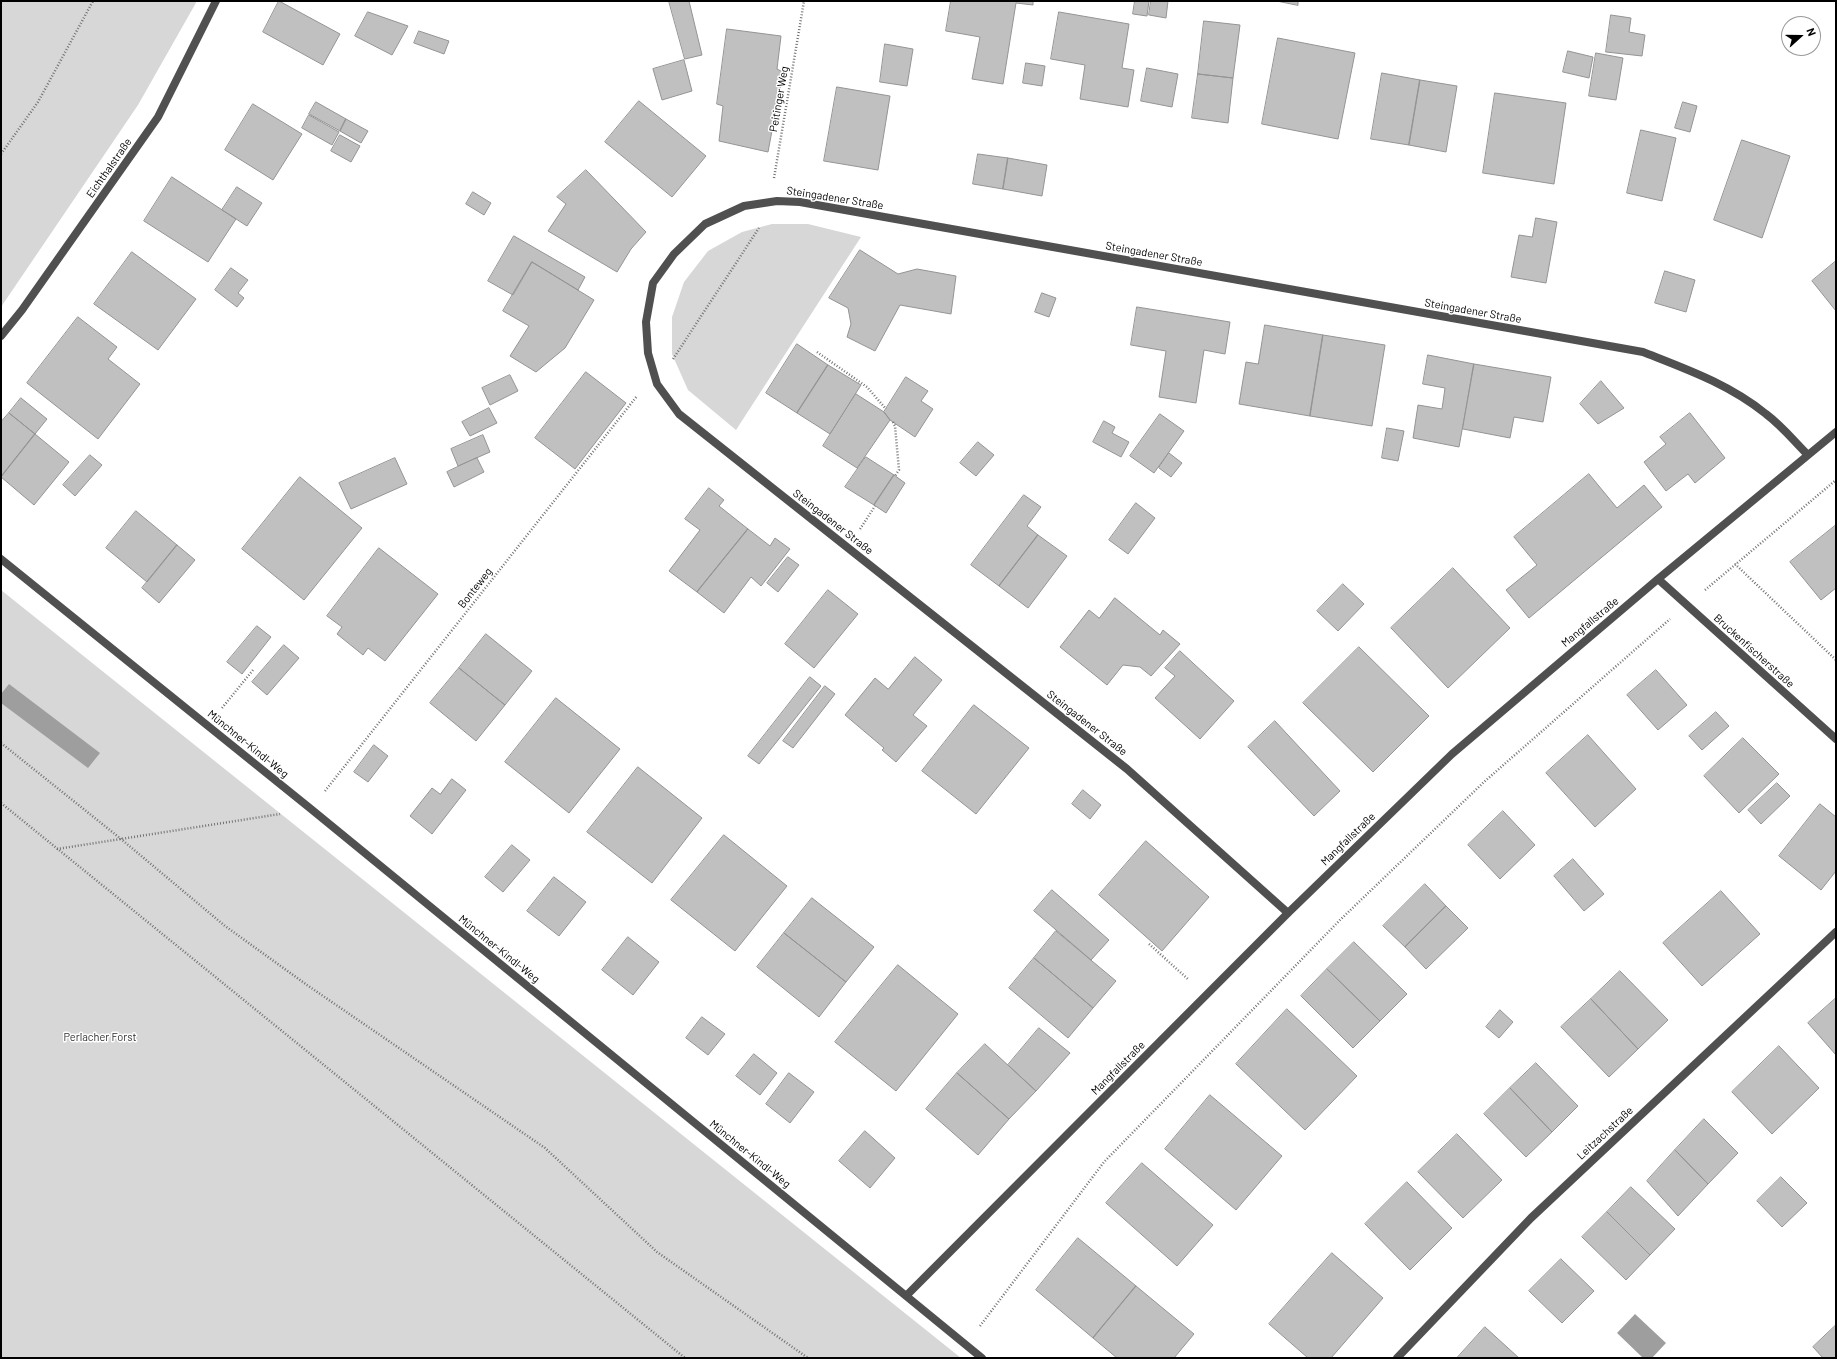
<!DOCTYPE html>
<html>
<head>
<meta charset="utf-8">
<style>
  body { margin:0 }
  #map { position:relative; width:1837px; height:1359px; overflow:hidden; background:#fff; font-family:Barlow,sans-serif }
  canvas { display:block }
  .frame { position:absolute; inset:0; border:2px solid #000; pointer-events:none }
  .north { position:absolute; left:1781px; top:16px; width:40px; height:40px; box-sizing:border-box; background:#fff; border:1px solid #999; border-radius:50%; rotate:69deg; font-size:11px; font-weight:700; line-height:16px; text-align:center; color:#000 }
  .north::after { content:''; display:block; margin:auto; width:14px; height:18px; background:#000; clip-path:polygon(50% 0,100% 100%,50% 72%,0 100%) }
</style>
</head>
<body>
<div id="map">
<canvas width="1837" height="1359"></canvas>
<div class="frame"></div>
<div class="north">N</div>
</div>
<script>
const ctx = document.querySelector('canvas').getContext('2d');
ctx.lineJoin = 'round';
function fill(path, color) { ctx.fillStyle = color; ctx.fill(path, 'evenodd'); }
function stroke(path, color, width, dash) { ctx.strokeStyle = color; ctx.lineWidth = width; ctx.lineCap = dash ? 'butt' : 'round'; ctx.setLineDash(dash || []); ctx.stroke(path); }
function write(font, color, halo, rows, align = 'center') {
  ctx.font = font + ' Barlow,sans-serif'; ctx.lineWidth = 3; ctx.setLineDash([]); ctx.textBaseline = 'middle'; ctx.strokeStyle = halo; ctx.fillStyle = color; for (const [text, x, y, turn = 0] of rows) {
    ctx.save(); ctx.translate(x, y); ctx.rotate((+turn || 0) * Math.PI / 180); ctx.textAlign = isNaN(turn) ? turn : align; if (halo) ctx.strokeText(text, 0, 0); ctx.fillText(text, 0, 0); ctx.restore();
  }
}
const green = new Path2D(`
  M1,1H197L138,105L1,307Z
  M772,224H808L861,237L736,430L688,390L672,354V317L684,282L708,251L742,232Z
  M1,590L961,1358H1Z`);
const water = new Path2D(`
  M9,684L100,753L88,768L1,703V694Z
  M1635,1314L1666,1343L1652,1358H1643L1617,1333Z`);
const building = new Path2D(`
  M279,1L340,34L323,65L263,32Z
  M669,1H689L702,55L685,59Z
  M951,1H1033V5L1016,3L1003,84L972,79L980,37L946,31Z
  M1135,1H1149L1147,16L1133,14Z
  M1151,1H1168L1166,18L1149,15Z
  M1277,1H1298V5Z
  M368,12L408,26L392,55L355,36Z
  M1059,12L1129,24L1122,68L1134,70L1128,107L1080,99L1085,65L1051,59Z
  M1611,15L1631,18L1629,32L1645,35L1642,56L1606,52Z
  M1204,21L1240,25L1233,78L1198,74Z
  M727,29L781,36L777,69L783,72L768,152L719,141L723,106L717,104Z
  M419,31L449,41L444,54L414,43Z
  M1278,38L1355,53L1338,139L1262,124Z
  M885,44L913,49L907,86L880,82Z
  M1568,51L1593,57L1589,78L1563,72Z
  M1596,53L1623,58L1616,100L1589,96Z
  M684,60L692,91L662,100L653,69Z
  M1026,63L1045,66L1042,86L1023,83Z
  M1147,68L1178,74L1172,107L1141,101Z
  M1382,73L1420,80L1409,145L1371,139Z
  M1198,74L1233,78L1228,123L1192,118Z
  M1420,80L1457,86L1446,152L1409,145Z
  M837,87L890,96L878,170L824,161Z
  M1495,93L1566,103L1554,184L1483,173Z
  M639,101L706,156L672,197L605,142Z
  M316,102L346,119L340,131L309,114Z
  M1683,102L1697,106L1690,132L1675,128Z
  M253,104L302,134L273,180L225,150Z
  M309,115L339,132L332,145L302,128Z
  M346,119L368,131L361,143L340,131Z
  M1641,130L1676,138L1662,201L1627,193Z
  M340,135L360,146L351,162L331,151Z
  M1742,140L1790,156L1762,238L1714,220Z
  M978,154L1008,158L1003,189L973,184Z
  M1008,158L1047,165L1042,196L1003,189Z
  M586,170L646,232L631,249L617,272L548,231L566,204L557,197Z
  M172,177L236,219L208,262L144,221Z
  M237,187L262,203L247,226L222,210Z
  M473,192L491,203L484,215L466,204Z
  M1536,218L1557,222L1546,283L1511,277L1519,235L1532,237Z
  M514,236L585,277L578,290L532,262L513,295L488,281Z
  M860,250L898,274L917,269L956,276L951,314L900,305L875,351L847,337L851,324L848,308L829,298Z
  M132,252L196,299L158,350L94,304Z
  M1836,261V311L1812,281Z
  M532,262L594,300L565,348L536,372L510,356L529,326L503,311Z
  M231,268L248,280L238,293L244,298L237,307L215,290Z
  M1665,271L1695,280L1686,312L1655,303Z
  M1042,293L1056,298L1049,317L1035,312Z
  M1137,307L1230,322L1225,354L1204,350L1196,403L1159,397L1166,351L1131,345Z
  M78,317L117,347L108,359L140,384L98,439L27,383Z
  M1265,325L1323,335L1310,416L1239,404L1246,362L1258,364Z
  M1323,335L1385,345L1372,426L1310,416Z
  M797,344L828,365L797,413L766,393Z
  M1428,355L1474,364L1459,447L1413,438L1418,405L1442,409L1445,388L1423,384Z
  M1474,364L1551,377L1543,422L1514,417L1510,438L1463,429Z
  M828,365L861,385L830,434L797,413Z
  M586,372L626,403L575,469L535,438Z
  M510,375L518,391L490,405L482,388Z
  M906,377L928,391L921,401L933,409L915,437L890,420L884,412Z
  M1601,381L1624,408L1598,424L1580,404Z
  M856,394L884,412L890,420L857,468L823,446Z
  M21,398L47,419L35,434L9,413Z
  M489,408L497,423L470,436L462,422Z
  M9,413L35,434L1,477V422Z
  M1690,413L1725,458L1695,483L1688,474L1666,491L1644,462L1666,444L1660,437Z
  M1160,414L1184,431L1154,473L1130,456Z
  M1104,421L1115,427L1112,433L1129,442L1121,457L1093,442Z
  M1387,428L1404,431L1398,461L1382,458Z
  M35,434L69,462L34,505L1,477Z
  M483,435L490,452L458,466L451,449Z
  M978,442L994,455L976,476L960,463Z
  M1169,453L1182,463L1171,477L1159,468Z
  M90,455L102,465L75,496L63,485Z
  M866,457L894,475L874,505L845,487Z
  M395,458L407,484L351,509L339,483Z
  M477,458L484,472L454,487L447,472Z
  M1589,474L1617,508L1644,485L1662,507L1529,618L1506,590L1537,565L1514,537Z
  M894,475L905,483L886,513L874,505Z
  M300,477L362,528L304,600L242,549Z
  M709,488L724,500L719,506L748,529L697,592L669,571L700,530L685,519Z
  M1024,495L1041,507L1027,526L1038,535L999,586L971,565Z
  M1136,503L1155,518L1128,554L1109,540Z
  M136,511L177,545L147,582L106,548Z
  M1836,525V588L1821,600L1790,562Z
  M748,529L770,546L775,538L790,549L761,586L751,577L724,613L697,592Z
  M1038,535L1067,556L1028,608L999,586Z
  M177,545L195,560L159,603L142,588Z
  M379,548L438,594L385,661L368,648L363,655L337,634L342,627L327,616Z
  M788,557L799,565L778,592L767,583Z
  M1453,568L1510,628L1448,688L1391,628Z
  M1343,584L1364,604L1338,631L1317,611Z
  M828,590L858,614L814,668L785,644Z
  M1115,598L1160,635L1163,630L1180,644L1151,676L1140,667L1123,665L1107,685L1060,647L1089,610L1099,618Z
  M257,626L271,637L242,674L227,662Z
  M486,634L532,671L505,705L459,668Z
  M284,645L299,658L267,695L252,682Z
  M1359,647L1429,716L1373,772L1303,703Z
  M1180,651L1234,701L1200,739L1155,698L1175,676L1165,668Z
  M915,657L942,680L913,715L927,726L896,762L882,750L884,748L845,715L875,678L888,689Z
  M459,668L505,705L476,741L430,703Z
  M1656,670L1687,705L1658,730L1627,695Z
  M810,677L821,686L759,764L748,756Z
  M825,686L835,694L793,748L783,741Z
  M556,698L620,749L569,813L505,762Z
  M974,705L1029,748L976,814L922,771Z
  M1716,712L1729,726L1702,750L1689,736Z
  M1275,721L1340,791L1314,816L1248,747Z
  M1588,735L1636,789L1595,827L1546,773Z
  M1743,738L1779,774L1739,813L1704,776Z
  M374,745L388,756L368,782L354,772Z
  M638,767L702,818L652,883L587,832Z
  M452,779L466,790L432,834L410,816L432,788L440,794Z
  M1777,783L1790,796L1761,824L1748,810Z
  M1083,790L1101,805L1090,819L1072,804Z
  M1820,804L1836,817V871L1821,890L1779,856Z
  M1503,811L1535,845L1500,879L1468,845Z
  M724,835L787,886L735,951L671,900Z
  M1146,841L1209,897L1162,951L1099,895Z
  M512,845L530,860L503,892L485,877Z
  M1573,859L1604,894L1584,911L1554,876Z
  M554,877L586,902L559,936L527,911Z
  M1425,884L1446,906L1405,947L1383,926Z
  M1052,890L1109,940L1091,960L1034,911Z
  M1721,891L1760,934L1702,986L1663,943Z
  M812,898L874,947L846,982L784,933Z
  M1446,906L1468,928L1426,969L1405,947Z
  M1056,931L1116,981L1093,1008L1034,958Z
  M784,933L846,982L819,1017L757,967Z
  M628,937L659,962L633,995L602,970Z
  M1354,942L1407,994L1380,1021L1327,969Z
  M1034,958L1093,1008L1068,1038L1009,988Z
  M898,965L958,1014L896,1091L835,1042Z
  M1327,969L1380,1021L1353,1048L1301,996Z
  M1620,971L1668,1020L1638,1049L1591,999Z
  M1836,998V1055L1808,1023Z
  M1591,999L1638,1049L1609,1077L1561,1027Z
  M1287,1009L1357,1076L1305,1130L1236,1064Z
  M1500,1010L1513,1022L1499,1038L1486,1027Z
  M702,1017L725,1034L708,1055L686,1038Z
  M1039,1028L1070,1053L1036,1091L1008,1065Z
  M985,1044L1036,1091L1009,1119L957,1073Z
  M1779,1046L1819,1088L1772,1134L1732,1092Z
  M754,1054L777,1073L760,1095L736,1076Z
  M1536,1063L1578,1106L1552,1132L1510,1088Z
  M789,1073L814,1092L790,1123L766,1104Z
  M957,1073L1009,1119L978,1155L926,1109Z
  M1510,1088L1552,1132L1526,1157L1484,1114Z
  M1210,1095L1282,1156L1236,1210L1165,1149Z
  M1704,1119L1738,1153L1708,1184L1675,1150Z
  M865,1131L895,1158L870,1188L839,1161Z
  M1457,1134L1502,1180L1463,1218L1418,1172Z
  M1675,1150L1708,1184L1678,1216L1647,1181Z
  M1142,1163L1213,1225L1177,1266L1106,1203Z
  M1781,1177L1807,1203L1782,1227L1757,1201Z
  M1407,1182L1452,1228L1410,1270L1365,1224Z
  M1631,1187L1675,1229L1650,1255L1607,1212Z
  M1607,1212L1650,1255L1626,1280L1582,1237Z
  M1078,1238L1136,1286L1093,1338L1036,1290Z
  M1332,1253L1383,1298L1331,1358H1308L1269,1324Z
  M1561,1259L1594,1291L1562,1323L1529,1291Z
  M1136,1286L1194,1334L1174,1358H1117L1093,1338Z
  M1836,1325V1358H1823L1813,1347Z
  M1485,1327L1519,1358H1457Z`);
const path = new Path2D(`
  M1,154L38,102L93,1
  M774,178L804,1
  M817,352L867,387L886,409
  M673,359L759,228
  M893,422L895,426L899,470L895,476
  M860,529L875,506
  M1735,564L1836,660
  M1705,590L1836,480
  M222,708L253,670
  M1,743L121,839L225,926L307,985L545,1148L657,1252L808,1358
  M325,791L637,396
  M1,803L685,1358
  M57,849L280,814
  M1149,944L1189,980
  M980,1326L1104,1162L1340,920L1484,782L1670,619`);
const minor = new Path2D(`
  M1,336L22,310L158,117L216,1
  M1,559L311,809L982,1358
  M1658,579L1836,739
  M1288,913L1127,769L679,414L657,384L648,353L646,322L653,283L674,254L705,224L744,206L777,201L800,202L1643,352C1686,369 1729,384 1766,414C1782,426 1794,441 1808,455
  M906,1296L1288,913L1452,754L1658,579L1836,432
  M1397,1358L1531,1218L1836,932`);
const streetNames = [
  ["Peitinger Weg",779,99,-80],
  ["Eichthalstraße",109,168,-55],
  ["Steingadener Straße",835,198,9],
  ["Steingadener Straße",1154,254,10],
  ["Steingadener Straße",1473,311,10],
  ["Steingadener Straße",833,522,38],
  ["Bonteweg",475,588,-52],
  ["Mangfallstraße",1590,622,-40],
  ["Bruckenfischerstraße",1754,651,42],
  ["Steingadener Straße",1087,723,38],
  ["Münchner-Kindl-Weg",248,744,39],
  ["Mangfallstraße",1348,839,-44],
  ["Münchner-Kindl-Weg",499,949,39],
  ["Mangfallstraße",1118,1068,-45],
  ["Leitzachstraße",1605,1133,-43],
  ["Münchner-Kindl-Weg",750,1154,39]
];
const parkNames = [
  ["Perlacher Forst",100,1037]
];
fill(green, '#d7d7d7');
fill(water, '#9e9e9e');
fill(building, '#c0c0c0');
stroke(building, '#949494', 1);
stroke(path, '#727272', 2.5, [1, 2]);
stroke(minor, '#505050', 8);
write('11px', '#000', '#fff', streetNames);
write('11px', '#2e2e2e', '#fff', parkNames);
</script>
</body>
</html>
